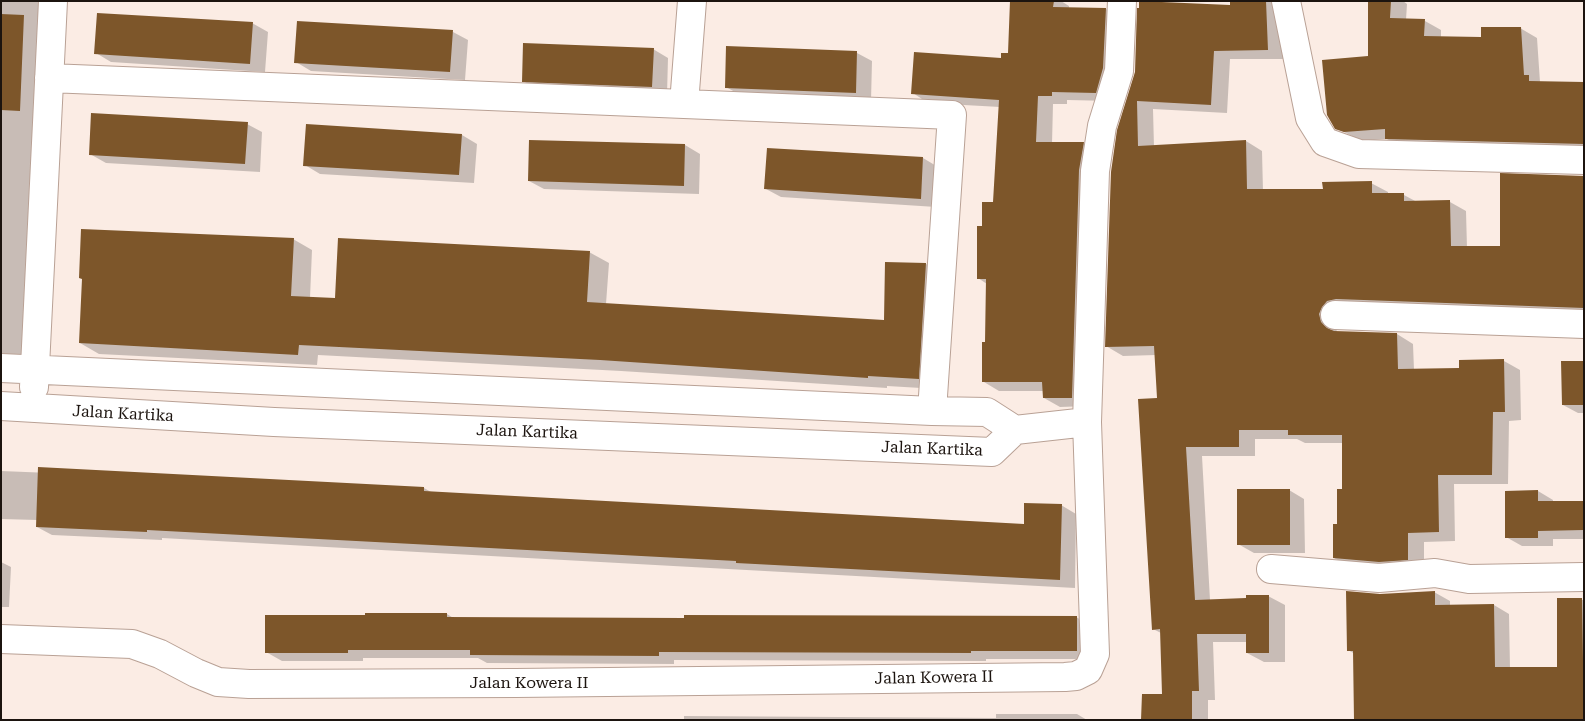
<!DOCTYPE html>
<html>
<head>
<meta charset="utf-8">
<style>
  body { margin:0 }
  #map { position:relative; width:1585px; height:721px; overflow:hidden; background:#fbece4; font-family:"Roboto Serif",serif }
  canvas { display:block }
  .frame { position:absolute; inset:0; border:2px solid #1c140f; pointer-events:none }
</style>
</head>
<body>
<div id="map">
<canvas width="1585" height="721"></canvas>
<div class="frame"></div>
</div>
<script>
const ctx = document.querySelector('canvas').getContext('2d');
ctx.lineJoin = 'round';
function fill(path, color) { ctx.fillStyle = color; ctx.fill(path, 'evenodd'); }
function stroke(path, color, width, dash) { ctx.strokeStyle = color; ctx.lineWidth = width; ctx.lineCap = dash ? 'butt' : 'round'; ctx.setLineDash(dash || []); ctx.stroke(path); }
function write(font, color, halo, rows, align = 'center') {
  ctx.font = font + ' "Roboto Serif",serif'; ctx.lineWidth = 5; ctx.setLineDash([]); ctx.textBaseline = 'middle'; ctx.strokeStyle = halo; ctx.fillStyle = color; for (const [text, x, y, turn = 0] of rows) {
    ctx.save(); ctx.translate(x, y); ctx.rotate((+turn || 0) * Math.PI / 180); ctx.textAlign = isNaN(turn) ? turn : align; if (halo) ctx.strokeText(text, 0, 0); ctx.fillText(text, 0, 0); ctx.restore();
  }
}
const shadow = new Path2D(`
  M1,1H41L25,357L1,356Z
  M1012,1H1061L1069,6V8L1106,9L1122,18L1112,101L1067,100V104H1053L1052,144L1083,143L1099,152L1088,406L1060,407L1044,398V391H999L984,382L987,343V284L978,278L984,227L994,203L1000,107L928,103L913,93L1002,59L1009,54Z
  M1232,1H1280L1284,4V59H1230L1227,113L1153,109L1154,147L1246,141L1262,151L1263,191H1324L1371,183L1388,192V195H1404L1417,202H1450L1466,211L1467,248H1501L1584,177V316L1335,324L1337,332L1397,334L1413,344L1414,370L1461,369L1504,361L1520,370L1521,420L1509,421L1508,484H1454L1455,541L1424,542V568L1351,567L1334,558L1344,490L1343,443H1305L1297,439H1255V456H1202L1210,600H1247L1268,596L1285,605V662H1264L1247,653V642H1213L1215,700H1208V720H1142L1163,695L1161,633L1153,629L1158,399L1156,355L1123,356L1106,346L1136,72L1232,7Z
  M1369,1H1403L1407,4L1406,20L1425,21L1441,30V37L1482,38L1520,28L1537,38L1540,82L1584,83V153L1402,148L1387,139L1362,141L1336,128L1369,58Z
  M252,23L268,32L265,72L111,62L96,53Z
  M453,32L468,40L465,80L311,71L296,62Z
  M653,49L668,58L667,95L538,90L523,81Z
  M857,53L872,61L871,101L742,96L726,87Z
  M247,124L262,132L260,172L106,163L90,154Z
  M462,135L477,144L474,183L320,174L305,165Z
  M685,145L700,154L699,194L544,189L529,181Z
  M923,158L938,167L936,207L781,197L766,189Z
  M293,239L312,250L310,298L336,299L589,252L609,263L606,304L885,321L886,264H926L945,275L938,389L887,386V388L621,371L318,355L317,365L99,354L80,343Z
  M1584,362V413H1578L1563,405Z
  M1,471L424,488L431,492L1025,525L1061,505L1076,514L1075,588L162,538V540L52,535L37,527V520L1,519Z
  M1289,490L1304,499L1305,553H1254L1238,544Z
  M1538,491L1553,500V502H1584V539H1553V546H1522L1506,537Z
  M1,562L11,567L9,607H1Z
  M1434,592L1450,601V606L1494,605L1509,614L1510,668H1558V600H1584V720L1355,654L1348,650L1380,595Z
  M366,614H447L455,619L1076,617L1092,626V659H986V661L674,660V664L487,663L478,658H363V661H282L266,652L366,616Z
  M996,714H1077L1087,720H684V716L996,718Z`);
const building = new Path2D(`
  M1010,1H1054L1053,7L1106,8L1103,68L1096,93L1052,92V96H1038L1036,142H1084L1079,170L1072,398H1043L1042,382H982V342H985L986,279H977V226H982V202H993L999,100L911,94L914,52L1001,58V53H1008Z
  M1139,1L1230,5V1H1266L1268,50L1214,51L1211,105L1137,101L1138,146L1246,140L1247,189H1323L1322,182L1372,181V193H1404V201L1450,200L1451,246H1500V173L1584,176V308L1336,299L1327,301L1322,307L1319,314L1321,322L1327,328L1334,331L1397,333L1398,369L1459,368V360L1504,359L1505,412H1493L1492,475H1438L1439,532L1408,533V560L1379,562L1333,558V524H1337V489H1342V435H1288V430H1239V447H1186L1195,600L1246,598V595H1269V653H1246V634H1197L1199,691H1192V720H1141L1142,694H1162L1160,629L1152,630L1138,399L1157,398L1154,346L1105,347L1111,172L1117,130L1135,72L1137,8H1139Z
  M1368,1H1391L1390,18L1425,19L1424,36L1481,37V27H1521L1524,75H1529V81L1584,82V144L1385,139V129L1344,132L1335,129L1327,115L1322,60L1368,56Z
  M97,13L253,22L250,64L94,54Z
  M1,14L24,15L20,111L1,110Z
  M297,21L453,30L450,72L294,63Z
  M523,43L654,48L652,87L522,82Z
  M726,46L857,51L856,93L725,88Z
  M91,113L248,122L245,164L89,155Z
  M306,124L462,134L459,175L303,166Z
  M529,140L685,144L684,186L528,181Z
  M767,148L923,157L921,199L764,189Z
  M81,229L294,238L291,296L335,298L338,238L590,251L587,302L884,320L885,262L926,263L919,379L868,376V378L600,360L299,345L298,355L79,343L82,279L79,278Z
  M1561,361H1584V405H1562Z
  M38,467L424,487V491L1024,524V503L1062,504L1060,580L736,563V561L147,530V532L36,527Z
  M1237,489H1290V545H1237Z
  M1538,490V501H1584V530L1538,531V538H1505V491Z
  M1346,591L1380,594L1435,591V605L1494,604L1495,667H1557V598H1582L1584,720H1354L1353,651H1347Z
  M365,613H447V617L684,618V615L1077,616V651H971V653L659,652V656L470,655V650H348V653H265V615H365Z`);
const minor = new Path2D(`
  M692,1L684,104L952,115L932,411
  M1286,1L1310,118L1325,142L1359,154L1584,160
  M49,78L684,104
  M1335,315L1584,324
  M1,368L932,411L987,412L1015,430
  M34,387L53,1
  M1,406L274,422L992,452L1015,430
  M1015,430L1087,422
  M1271,569L1379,578L1435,573L1469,579L1584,577
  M1,639L132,644L160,654L196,673L218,682L249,684L516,683L1065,677L1076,676L1088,670L1095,654L1087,422L1095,171L1102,126L1119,71L1122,1`);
const streetNames = [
  ["Jalan Kartika",123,414,3],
  ["Jalan Kartika",527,432,2],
  ["Jalan Kartika",932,449,2],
  ["Jalan Kowera II",934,678,-1],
  ["Jalan Kowera II",529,683]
];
fill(shadow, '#0003');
fill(building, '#7d562a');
stroke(minor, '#b9a195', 30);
stroke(minor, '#fff', 28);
write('16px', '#1c140f', '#fff', streetNames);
</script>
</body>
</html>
